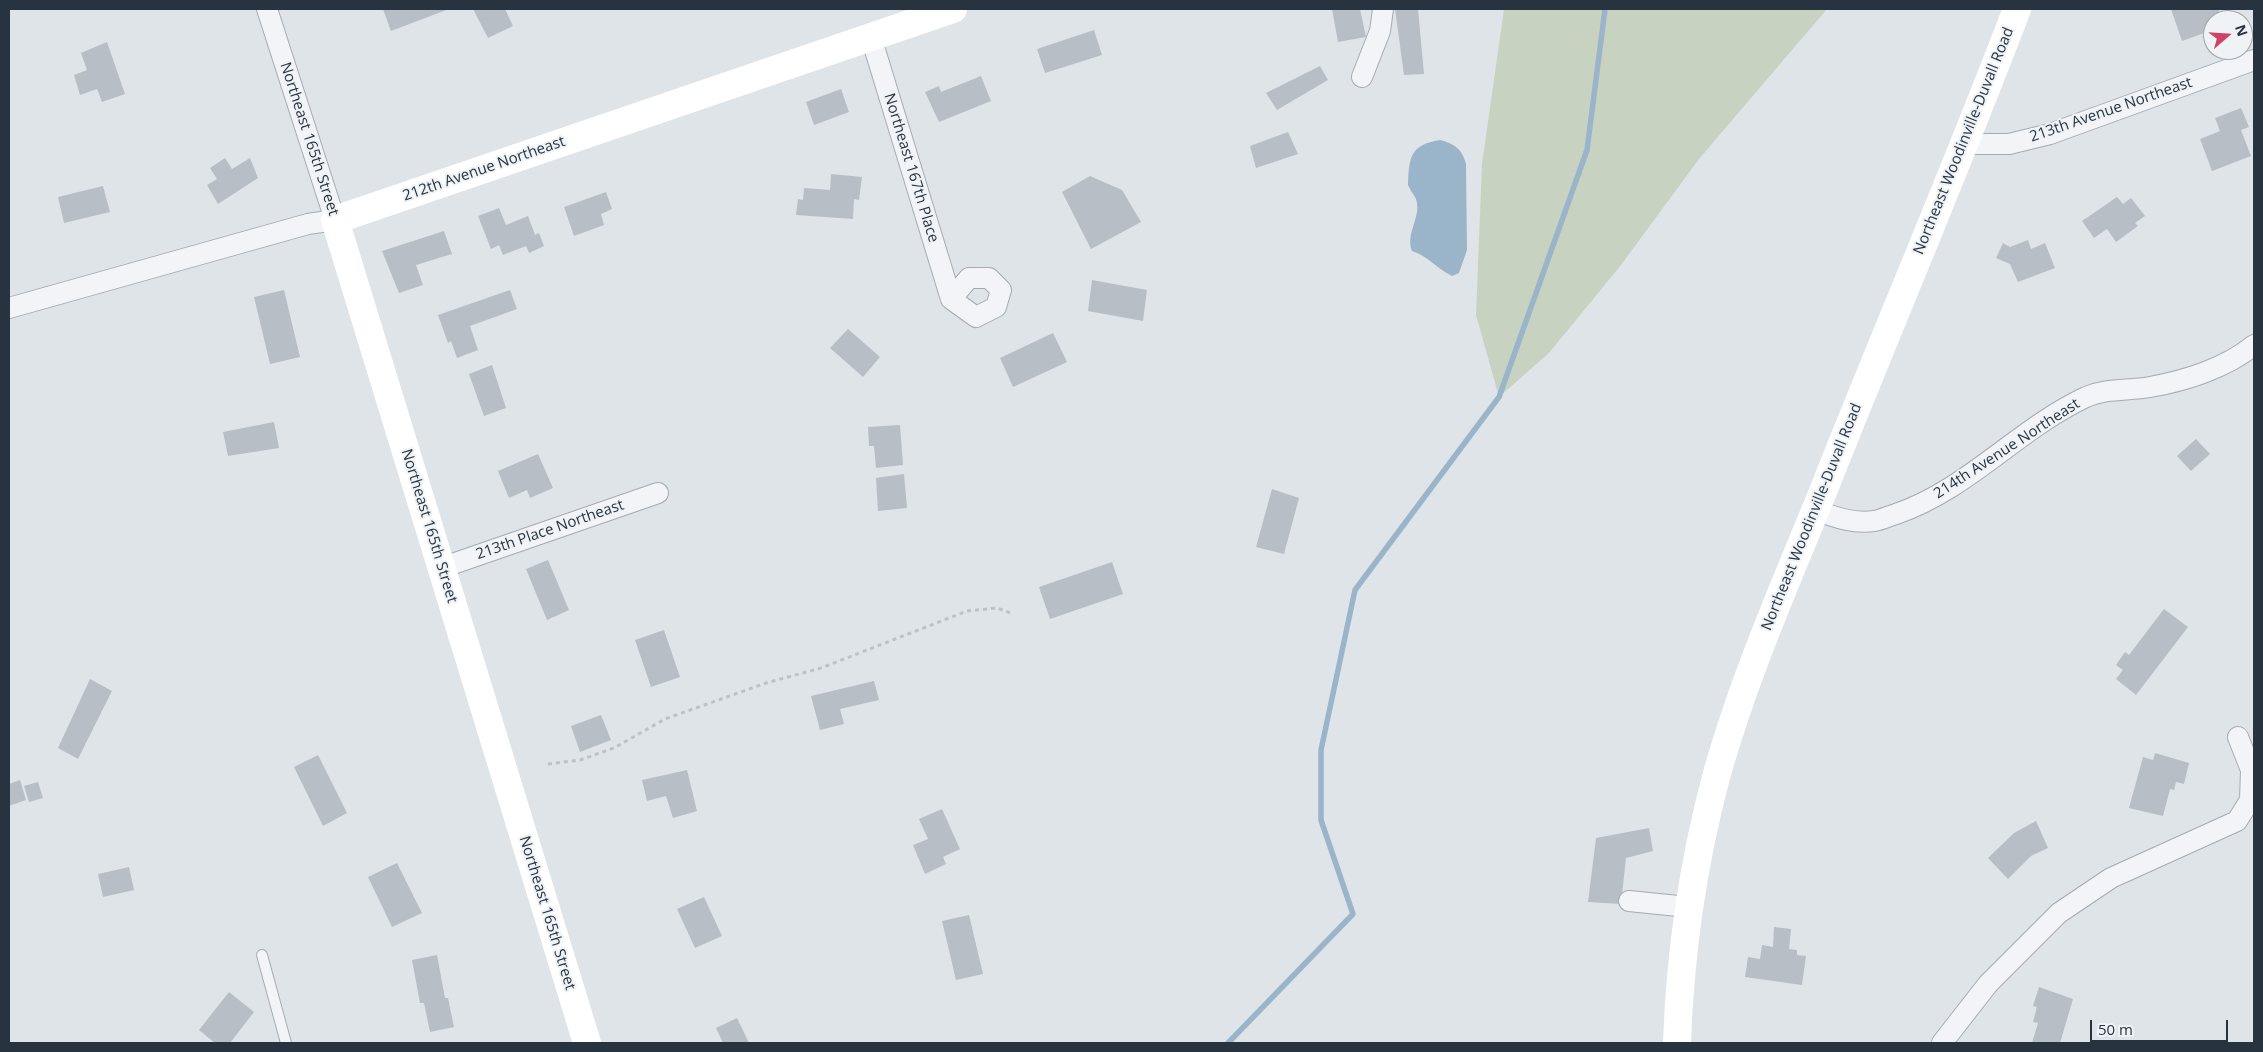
<!DOCTYPE html>
<html>
<head>
<meta charset="utf-8">
<style>
  body { margin:0 }
  #map { position:relative; width:2263px; height:1052px; overflow:hidden; background:#dfe4e9; font-family:"Open Sans",sans-serif }
  canvas { display:block }
  .frame { position:absolute; inset:0; border:10px solid #283340; pointer-events:none }
  .north { position:absolute; left:2203px; top:10px; width:50px; height:50px; box-sizing:border-box; background:#eff3f6; border:1px solid #9fa6ad; border-radius:50%; rotate:71deg; font-size:14px; font-weight:700; line-height:20px; text-align:center; color:#283340 }
  .north::after { content:''; display:block; margin:auto; width:18px; height:22px; background:#cf4366; clip-path:polygon(50% 0,100% 100%,50% 72%,0 100%) }
  .scale { position:absolute; left:2090px; top:1020px; width:138px; height:22px; box-sizing:border-box; border:2px solid #283340; border-top:0; padding-left:6px; font-size:15px; line-height:18px; white-space:nowrap; color:#283340; -webkit-text-stroke:4px #eff3f6; paint-order:stroke }
</style>
</head>
<body>
<div id="map">
<canvas width="2263" height="1052"></canvas>
<div class="frame"></div>
<div class="north">N</div>
<div class="scale">50 m</div>
</div>
<script>
const ctx = document.querySelector('canvas').getContext('2d');
ctx.lineJoin = 'round';
function fill(path, color) { ctx.fillStyle = color; ctx.fill(path, 'evenodd'); }
function stroke(path, color, width, dash) { ctx.strokeStyle = color; ctx.lineWidth = width; ctx.lineCap = dash ? 'butt' : 'round'; ctx.setLineDash(dash || []); ctx.stroke(path); }
function write(font, color, halo, rows, align = 'center') {
  ctx.font = font + ' "Open Sans",sans-serif'; ctx.lineWidth = 4; ctx.setLineDash([]); ctx.textBaseline = 'middle'; ctx.strokeStyle = halo; ctx.fillStyle = color; for (const [text, x, y, turn = 0] of rows) {
    ctx.save(); ctx.translate(x, y); ctx.rotate((+turn || 0) * Math.PI / 180); ctx.textAlign = isNaN(turn) ? turn : align; if (halo) ctx.strokeText(text, 0, 0); ctx.fillText(text, 0, 0); ctx.restore();
  }
}
const green = new Path2D(`
  M1504,9H1827L1699,159L1621,265L1549,353L1499,397L1476,315L1482,164Z`);
const water = new Path2D(`
  M1440,140C1455,144 1462,149 1466,164L1467,250L1459,273L1452,276C1437,269 1428,256 1412,251C1405,233 1422,217 1416,199C1414,195 1410,190 1408,185C1409,157 1410,145 1440,140Z`);
const stream = new Path2D(`
  M1228,1043L1353,914L1321,820V750L1355,590L1499,397L1587,150L1605,9`);
const building = new Path2D(`
  M383,9H449L391,31Z
  M473,9H505L513,26L488,38Z
  M1332,9H1360L1366,37L1338,42Z
  M1395,9H1418L1424,74L1404,75Z
  M2171,9H2218L2222,20H2213L2211,23L2212,26L2206,28L2207,32L2182,41Z
  M1094,30L1102,55L1045,73L1037,49Z
  M107,42L125,94L102,102L97,89L80,95L74,75L87,70L81,53Z
  M1320,66L1328,80L1277,110L1266,93Z
  M981,76L991,101L939,122L925,92L939,86L941,92Z
  M841,89L849,112L814,125L806,102Z
  M2241,108L2249,127L2241,130L2251,156L2212,171L2200,139L2220,131L2215,118Z
  M1288,132L1298,154L1256,168L1250,146Z
  M225,158L232,169L250,158L258,178L218,204L207,185L217,179L210,168Z
  M831,174L862,177L859,200L854,199L853,219L796,215L798,199L803,200L804,188L830,190Z
  M1090,176L1122,190L1141,222L1091,249L1062,192Z
  M103,186L110,212L64,223L58,197Z
  M606,192L612,209L601,214L604,225L574,236L564,207Z
  M2117,197L2123,204L2131,198L2145,216L2135,223L2138,226L2116,242L2107,229L2094,238L2082,221Z
  M499,208L506,225L528,216L535,235L539,233L544,246L529,253L526,246L503,255L499,245L491,249L478,216Z
  M444,231L452,254L416,265L423,285L399,293L382,251Z
  M2028,240L2031,249L2045,243L2055,268L2018,282L2010,264L1996,258L2003,243L2010,247Z
  M1092,280L1147,290L1143,321L1088,311Z
  M284,290L300,357L270,364L254,297Z
  M510,290L517,309L470,326L478,350L457,358L451,341L448,343L438,315Z
  M848,329L880,357L863,377L830,348Z
  M1053,333L1067,362L1013,387L1000,358Z
  M492,365L506,408L484,416L469,374Z
  M274,422L279,448L228,456L223,432Z
  M900,425L903,465L876,468L874,446H869L868,427Z
  M2196,439L2210,454L2191,471L2177,456Z
  M538,454L553,488L530,498L527,490L509,498L498,471Z
  M904,474L907,508L878,511L876,478Z
  M1272,489L1299,498L1284,554L1256,547Z
  M548,560L569,610L547,620L526,569Z
  M1112,562L1123,594L1050,619L1039,587Z
  M2164,609L2188,627L2136,695L2116,679L2123,670L2116,665L2125,652L2129,655Z
  M664,630L680,677L651,687L635,640Z
  M90,679L112,691L78,759L58,748Z
  M874,681L879,700L840,709L844,724L820,730L811,696Z
  M601,715L611,740L580,752L571,726Z
  M2155,753L2189,763L2184,784L2176,782L2174,790L2170,789L2163,816L2129,808L2143,757L2153,760Z
  M318,755L347,813L323,826L294,767Z
  M687,770L697,811L673,818L666,796L647,801L642,780Z
  M20,780L26,800L9,806V784Z
  M38,782L43,798L29,802L24,786Z
  M942,809L960,849L943,857L946,864L925,874L913,845L928,839L919,819Z
  M2036,821L2048,848L2031,856L2008,879L1988,858L2014,833Z
  M1649,828L1653,851L1626,858L1621,904L1588,902L1596,838Z
  M397,863L422,913L392,927L368,877Z
  M129,867L134,890L103,897L98,874Z
  M704,897L722,936L695,948L677,909Z
  M969,915L983,974L956,980L942,921Z
  M1774,927L1791,929L1789,949L1797,950V955L1806,956L1802,985L1745,977L1748,957L1760,959L1762,945L1773,947Z
  M437,955L445,998H448L454,1027L430,1032L424,1003H420L412,960Z
  M2039,987L2073,999L2060,1043H2032L2038,1023L2033,1022L2037,1007L2033,1006Z
  M229,992L254,1012L230,1043H215L199,1030Z
  M737,1018L749,1043H723L716,1028Z`);
const path = new Path2D(`
  M548,764L580,760L614,748L665,719L766,683L821,668L967,611L997,608L1011,613`);
const lane = new Path2D(`
  M262,955L286,1043`);
const street = new Path2D(`
  M871,37L951,299L976,317L996,307L1001,290L989,278H969L951,299
  M1362,77L1380,31L1383,9
  M1965,144H2009L2050,134L2254,60
  M9,308L308,224L335,220L267,9
  M1815,510C1835,517 1853,524 1874,521C1881,520 1889,516 1896,514C1967,490 2018,429 2086,397C2107,388 2128,391 2150,387C2185,381 2226,368 2254,345
  M441,568L658,493
  M1629,901L1688,907
  M1942,1043L1988,984L2059,913L2111,878L2237,821L2250,800L2251,770L2238,737`);
const secondary = new Path2D(`
  M587,1043L335,220L953,9
  M1677,1043C1680,953 1693,864 1716,777C1743,680 1784,587 1822,494C1886,332 1955,172 2017,9`);
const streetNames = [
  ["213th Avenue Northeast",2111,110,-19],
  ["Northeast 165th Street",309,139,72],
  ["Northeast Woodinville-Duvall Road",1964,141,-68],
  ["Northeast 167th Place",911,168,73],
  ["212th Avenue Northeast",484,169,-19],
  ["214th Avenue Northeast",2007,449,-33],
  ["Northeast Woodinville-Duvall Road",1812,517,-68],
  ["Northeast 165th Street",429,526,73],
  ["213th Place Northeast",550,530,-19],
  ["Northeast 165th Street",547,913,73]
];
fill(green, '#c7d3c0');
fill(water, '#9ab5c9');
stroke(stream, '#9ab5c9', 5.5);
fill(building, '#b7bec5');
stroke(lane, '#a4abb3', 12);
stroke(street, '#a4abb3', 22);
stroke(path, '#bdc2c7', 3, [4, 4]);
stroke(lane, '#f2f4f7', 10);
stroke(street, '#f2f4f7', 20);
stroke(secondary, '#fff', 28);
write('15px', '#283340', '#eff3f6', streetNames);
</script>
</body>
</html>
